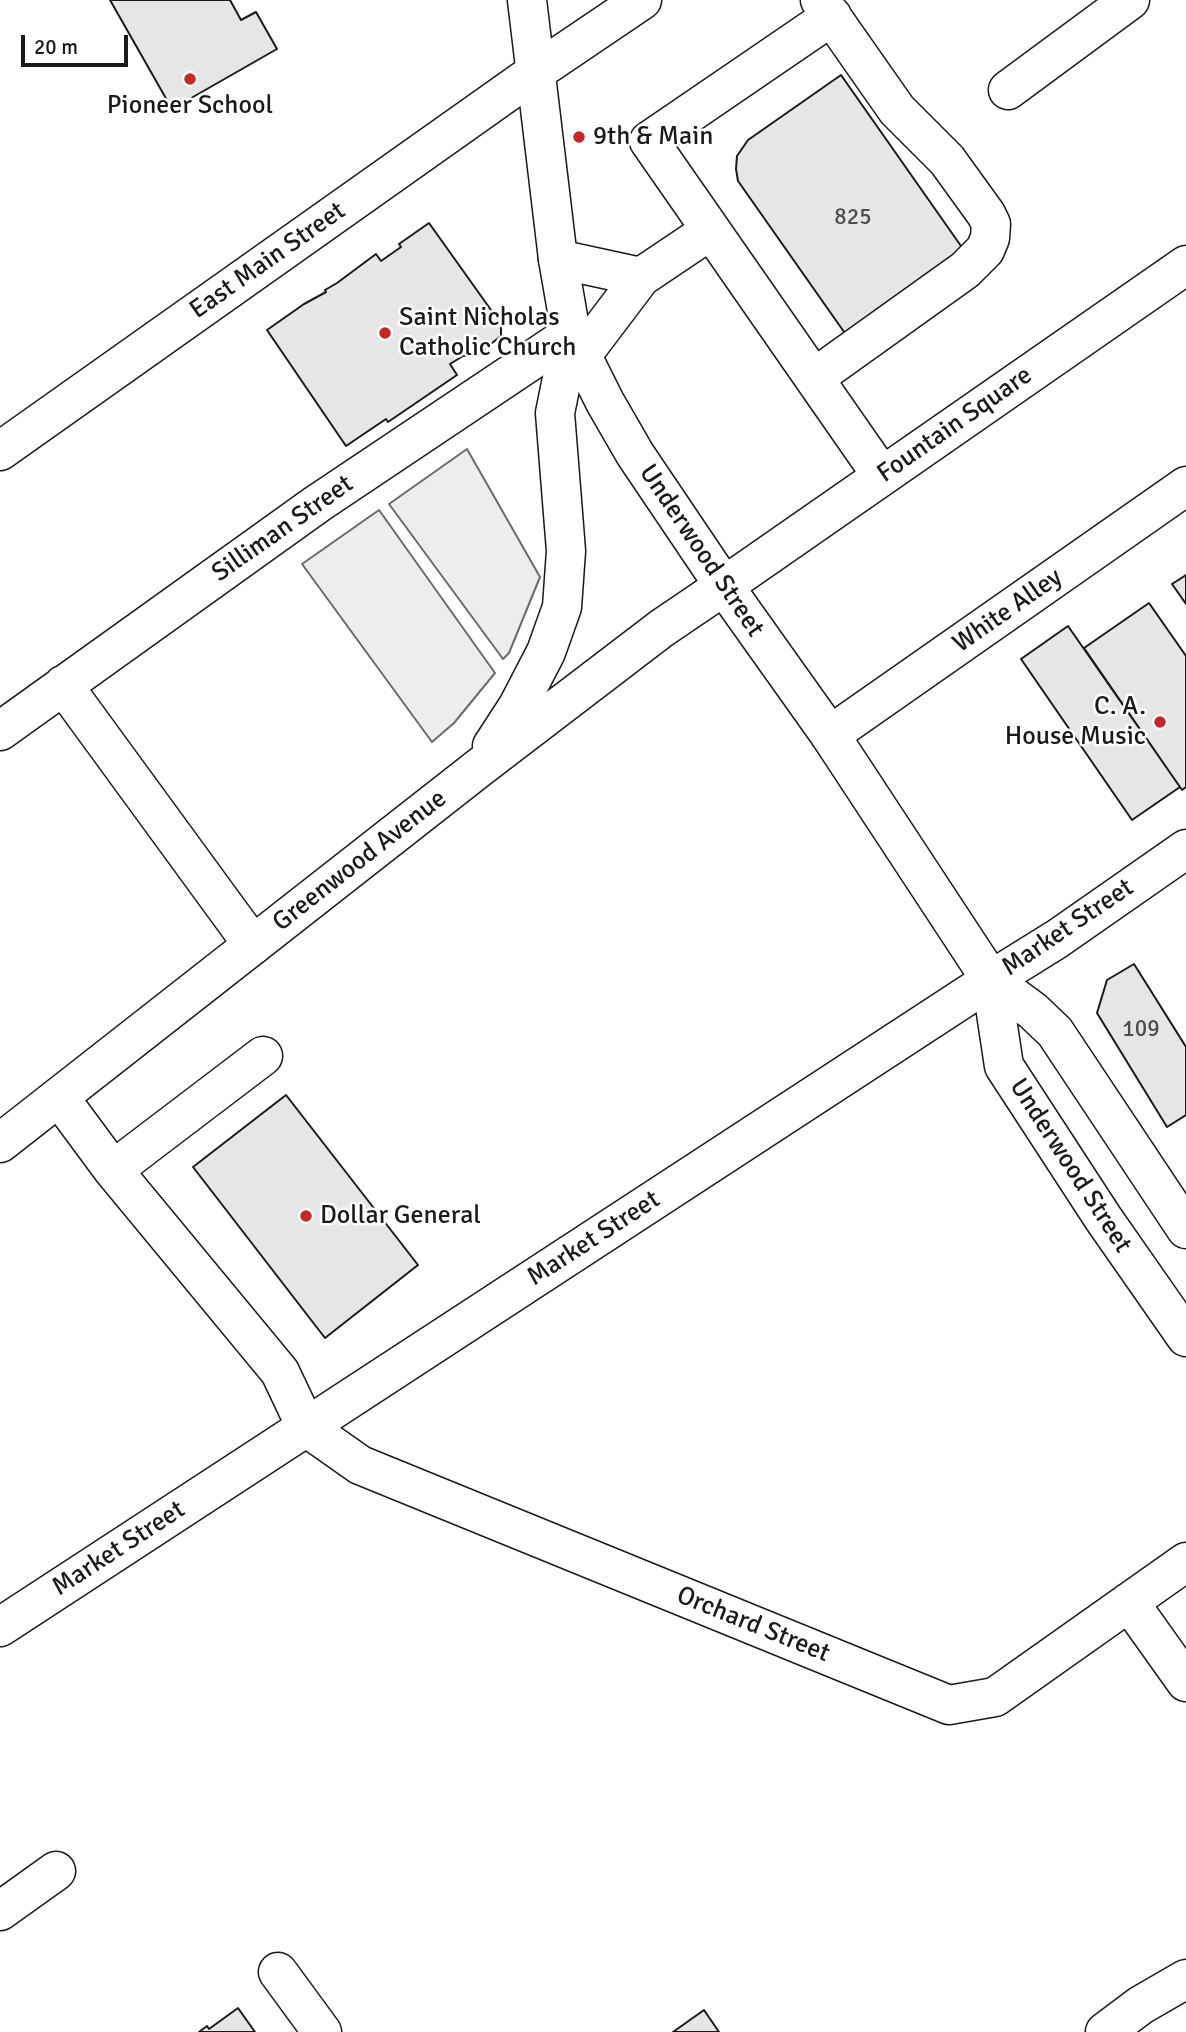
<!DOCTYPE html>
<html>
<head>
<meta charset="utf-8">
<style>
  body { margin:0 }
  #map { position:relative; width:1186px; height:2032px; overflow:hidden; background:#fff; font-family:Signika,sans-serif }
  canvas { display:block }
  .scale { position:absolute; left:21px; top:35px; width:107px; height:32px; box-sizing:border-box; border:4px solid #1a1a1a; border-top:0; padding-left:9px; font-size:21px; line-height:24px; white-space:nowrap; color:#1a1a1a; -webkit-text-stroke:5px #fff; paint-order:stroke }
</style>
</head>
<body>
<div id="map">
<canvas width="1186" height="2032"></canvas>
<div class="scale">20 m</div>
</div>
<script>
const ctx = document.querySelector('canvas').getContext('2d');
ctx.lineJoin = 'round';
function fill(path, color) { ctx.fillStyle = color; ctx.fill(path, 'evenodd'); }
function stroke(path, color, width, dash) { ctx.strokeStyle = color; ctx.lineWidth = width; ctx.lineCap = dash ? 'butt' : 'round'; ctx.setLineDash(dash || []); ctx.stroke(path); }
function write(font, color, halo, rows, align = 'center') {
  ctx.font = font + ' Signika,sans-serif'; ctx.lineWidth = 5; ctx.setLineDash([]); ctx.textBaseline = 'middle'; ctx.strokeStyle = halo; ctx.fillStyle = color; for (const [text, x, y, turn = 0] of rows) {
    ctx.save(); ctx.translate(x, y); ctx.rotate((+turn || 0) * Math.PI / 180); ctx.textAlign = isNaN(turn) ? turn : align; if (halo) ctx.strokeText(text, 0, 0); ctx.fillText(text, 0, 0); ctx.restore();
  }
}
const built = new Path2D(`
  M467,449L540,577L509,653L503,659L389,504Z
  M379,510L495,673L454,723L432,742L302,564Z`);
const building = new Path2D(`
  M110,0H230L241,20L256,12L277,49L172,109Z
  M841,75L968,256L849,339L738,181L736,169L737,156L748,140Z
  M429,223L501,324V336L478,354L463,356L450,364L457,375L388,422L386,419L346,446L267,330L304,304L326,292L325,290L337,283L376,254L381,261L401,247L399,244Z
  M1186,575V604L1172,584Z
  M1149,603L1186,656V787L1182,790L1084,648Z
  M1068,626L1180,787L1132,820L1021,659Z
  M1134,964L1186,1047V1115L1167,1127L1097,1013L1107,980Z
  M286,1095L418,1265L325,1338L193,1167Z
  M238,2008L255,2032H199L207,2026L209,2029Z
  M704,2010L719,2032H673Z`);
const minor = new Path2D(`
  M832,16L649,141L882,476
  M1008,90L1130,0
  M558,259L641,277
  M582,355L641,277L711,230
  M814,378L965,270L985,250L990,238L991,224L986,214L947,160L897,110L820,0
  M0,451L537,71
  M724,586L1186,265
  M63,685L253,945
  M0,731L317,504L571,334
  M830,735L1186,486
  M991,980L1057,939L1186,849
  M59,1097L113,1170L280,1372L306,1427L360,1465L949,1705L995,1697L1186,1562
  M113,1170L263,1056
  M1129,1602L1186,1682
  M0,1911L56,1871
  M278,1972L322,2032
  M1105,2032L1141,2005L1186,1979`);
const major = new Path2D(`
  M527,0L558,259L571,334L605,402L635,454L724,586L830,735L991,980L1033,1011L1055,1032L1186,1229
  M537,71L642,0
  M492,746L518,706L546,652L562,607L566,551L555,413L571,334
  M991,980L1004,1066L1103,1218L1186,1337
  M0,1143L480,767L662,628L724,586
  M0,1627L991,980`);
const markers = [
  [190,79,7,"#c62828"],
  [579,137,7,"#c62828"],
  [385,333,7,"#c62828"],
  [1160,722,7,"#c62828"],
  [306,1216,7,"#c62828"]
];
const numberNames = [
  ["825",853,218],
  ["109",1141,1030]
];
const poiNames = [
  ["Pioneer School",190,106,"center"],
  ["9th & Main",593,137],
  ["Saint Nicholas",399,318],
  ["Catholic Church",399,348],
  ["C. A.",1146,707,"right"],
  ["House Music",1146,737,"right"],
  ["Dollar General",320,1216]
];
const streetNames = [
  ["East Main Street",268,261,-35],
  ["Fountain Square",955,425,-35],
  ["Silliman Street",283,529,-35],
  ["Underwood Street",701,551,56],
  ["White Alley",1008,611,-35],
  ["Greenwood Avenue",360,861,-38],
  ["Market Street",1068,928,-34],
  ["Underwood Street",1070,1166,57],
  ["Market Street",594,1239,-33],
  ["Market Street",119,1549,-33],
  ["Orchard Street",753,1625,22]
];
fill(built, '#ededed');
stroke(built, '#6a6a6a', 2);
fill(building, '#e6e6e6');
stroke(building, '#1a1a1a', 2);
stroke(minor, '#1a1a1a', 41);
stroke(major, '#1a1a1a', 41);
stroke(minor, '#fff', 38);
stroke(major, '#fff', 38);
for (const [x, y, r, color] of markers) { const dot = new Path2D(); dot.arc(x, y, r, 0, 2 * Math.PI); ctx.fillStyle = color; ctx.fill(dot); stroke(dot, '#fff', 2.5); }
write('23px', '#4d4d4d', null, numberNames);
write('26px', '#1a1a1a', '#fff', poiNames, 'left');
write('26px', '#1a1a1a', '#fff', streetNames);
</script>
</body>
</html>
